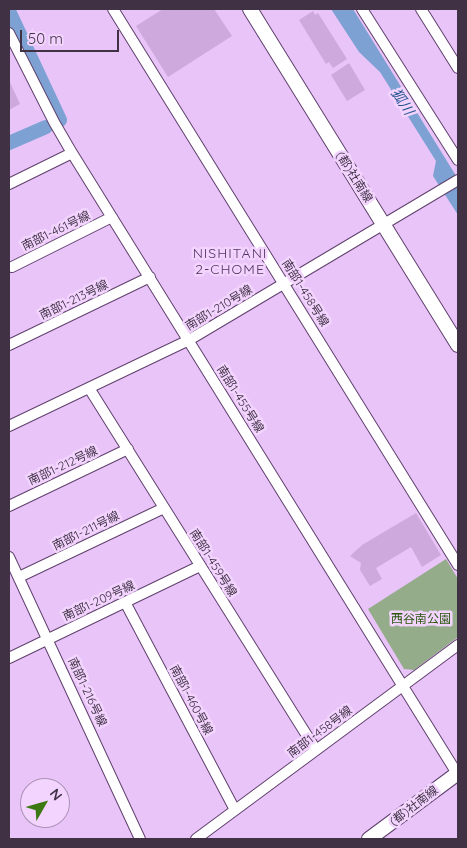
<!DOCTYPE html>
<html>
<head>
<meta charset="utf-8">
<style>
  body { margin:0 }
  #map { position:relative; width:467px; height:848px; overflow:hidden; background:#e9c4f8; font-family:Quicksand,sans-serif }
  canvas { display:block }
  .frame { position:absolute; inset:0; border:10px solid #403145; pointer-events:none }
  .north { position:absolute; left:20px; top:778px; width:50px; height:50px; box-sizing:border-box; background:#f2d4fe; border:1px solid #ab93b4; border-radius:50%; rotate:52deg; font-size:14px; font-weight:700; line-height:20px; text-align:center; color:#403145 }
  .north::after { content:''; display:block; margin:auto; width:18px; height:22px; background:#3c7913; clip-path:polygon(50% 0,100% 100%,50% 72%,0 100%) }
  .scale { position:absolute; left:20px; top:30px; width:99px; height:22px; box-sizing:border-box; border:2px solid #403145; border-top:0; padding-left:6px; font-size:15px; line-height:18px; white-space:nowrap; color:#403145; -webkit-text-stroke:4px #f2d4fe; paint-order:stroke }
</style>
</head>
<body>
<div id="map">
<canvas width="467" height="848"></canvas>
<div class="frame"></div>
<div class="north">N</div>
<div class="scale">50 m</div>
</div>
<script>
const ctx = document.querySelector('canvas').getContext('2d');
ctx.lineJoin = 'round';
function fill(path, color) { ctx.fillStyle = color; ctx.fill(path, 'evenodd'); }
function stroke(path, color, width, dash) { ctx.strokeStyle = color; ctx.lineWidth = width; ctx.lineCap = dash ? 'butt' : 'round'; ctx.setLineDash(dash || []); ctx.stroke(path); }
function write(font, color, halo, rows, align = 'center') {
  ctx.font = font + ' Quicksand,"Noto Sans JP",sans-serif'; ctx.lineWidth = 5; ctx.setLineDash([]); ctx.textBaseline = 'middle'; ctx.strokeStyle = halo; ctx.fillStyle = color; for (const [text, x, y, turn = 0] of rows) {
    ctx.save(); ctx.translate(x, y); ctx.rotate((+turn || 0) * Math.PI / 180); ctx.textAlign = isNaN(turn) ? turn : align; if (halo) ctx.strokeText(text, 0, 0); ctx.fillText(text, 0, 0); ctx.restore();
  }
}
const green = new Path2D(`
  M446,559L458,579V637L414,670L404,669L368,609Z`);
const water = new Path2D(`
  M331,9H353L458,179V215L433,176L436,161L380,72L359,52Z`);
const canal = new Path2D(`
  M9,11L60,120
  M9,143L46,127`);
const building = new Path2D(`
  M163,9H214L232,36L168,77L136,26Z
  M313,11L315,15L318,13L347,59L333,68L329,62L326,64L299,20Z
  M349,63L365,90L347,101L331,75Z
  M9,80L20,104L9,110Z
  M416,513L441,555L422,567L411,547L376,568L382,579L370,586L360,570L361,563L350,556L362,545Z`);
const street = new Path2D(`
  M113,9L458,565
  M362,9L458,160
  M421,9L458,68
  M9,33L54,122L72,153L458,775
  M9,184L72,153
  M12,267L112,217
  M9,345L150,277
  M89,388L316,750
  M9,426L189,340L458,180
  M9,506L128,449
  M9,557L140,839
  M19,577L164,508
  M125,602L235,810
  M9,658L200,566
  M196,839L458,645`);
const secondary = new Path2D(`
  M250,9L458,345
  M369,839L458,773`);
const streetNames = [
  ["(都)社南線",354,177,58],
  ["南部1-461号線",56,231,-26],
  ["南部1-458号線",305,293,58],
  ["南部1-213号線",74,300,-26],
  ["南部1-210号線",219,308,-31],
  ["南部1-455号線",240,399,58],
  ["南部1-212号線",63,466,-25],
  ["南部1-211号線",86,531,-26],
  ["南部1-459号線",213,563,58],
  ["南部1-209号線",99,601,-25],
  ["南部1-216号線",87,692,65],
  ["南部1-460号線",191,700,62],
  ["南部1-458号線",320,732,-37],
  ["(都)社南線",414,806,-37]
];
const parkNames = [
  ["西谷南公園",421,619]
];
const waterNames = [
  ["狐川",402,102,57]
];
const neighbourhoodNames = [
  ["NISHITANI",230,254],
  ["2-CHOME",230,270]
];
fill(green, '#95ac8b');
fill(water, '#7ca1d2');
stroke(canal, '#7ca1d2', 14);
fill(building, '#cea9dd');
stroke(street, '#60406d', 12);
stroke(secondary, '#60406d', 16);
stroke(street, '#fff', 10);
stroke(secondary, '#fff', 14);
write('12px', '#403145', '#f2d4fe', streetNames);
write('12px', '#2a570b', '#f2d4fe', parkNames);
write('italic 14px', '#255492', '#f2d4fe', waterNames);
ctx.letterSpacing = '1px';
write('14px', '#563662', '#f2d4fe', neighbourhoodNames);
ctx.letterSpacing = '0px';
</script>
</body>
</html>
